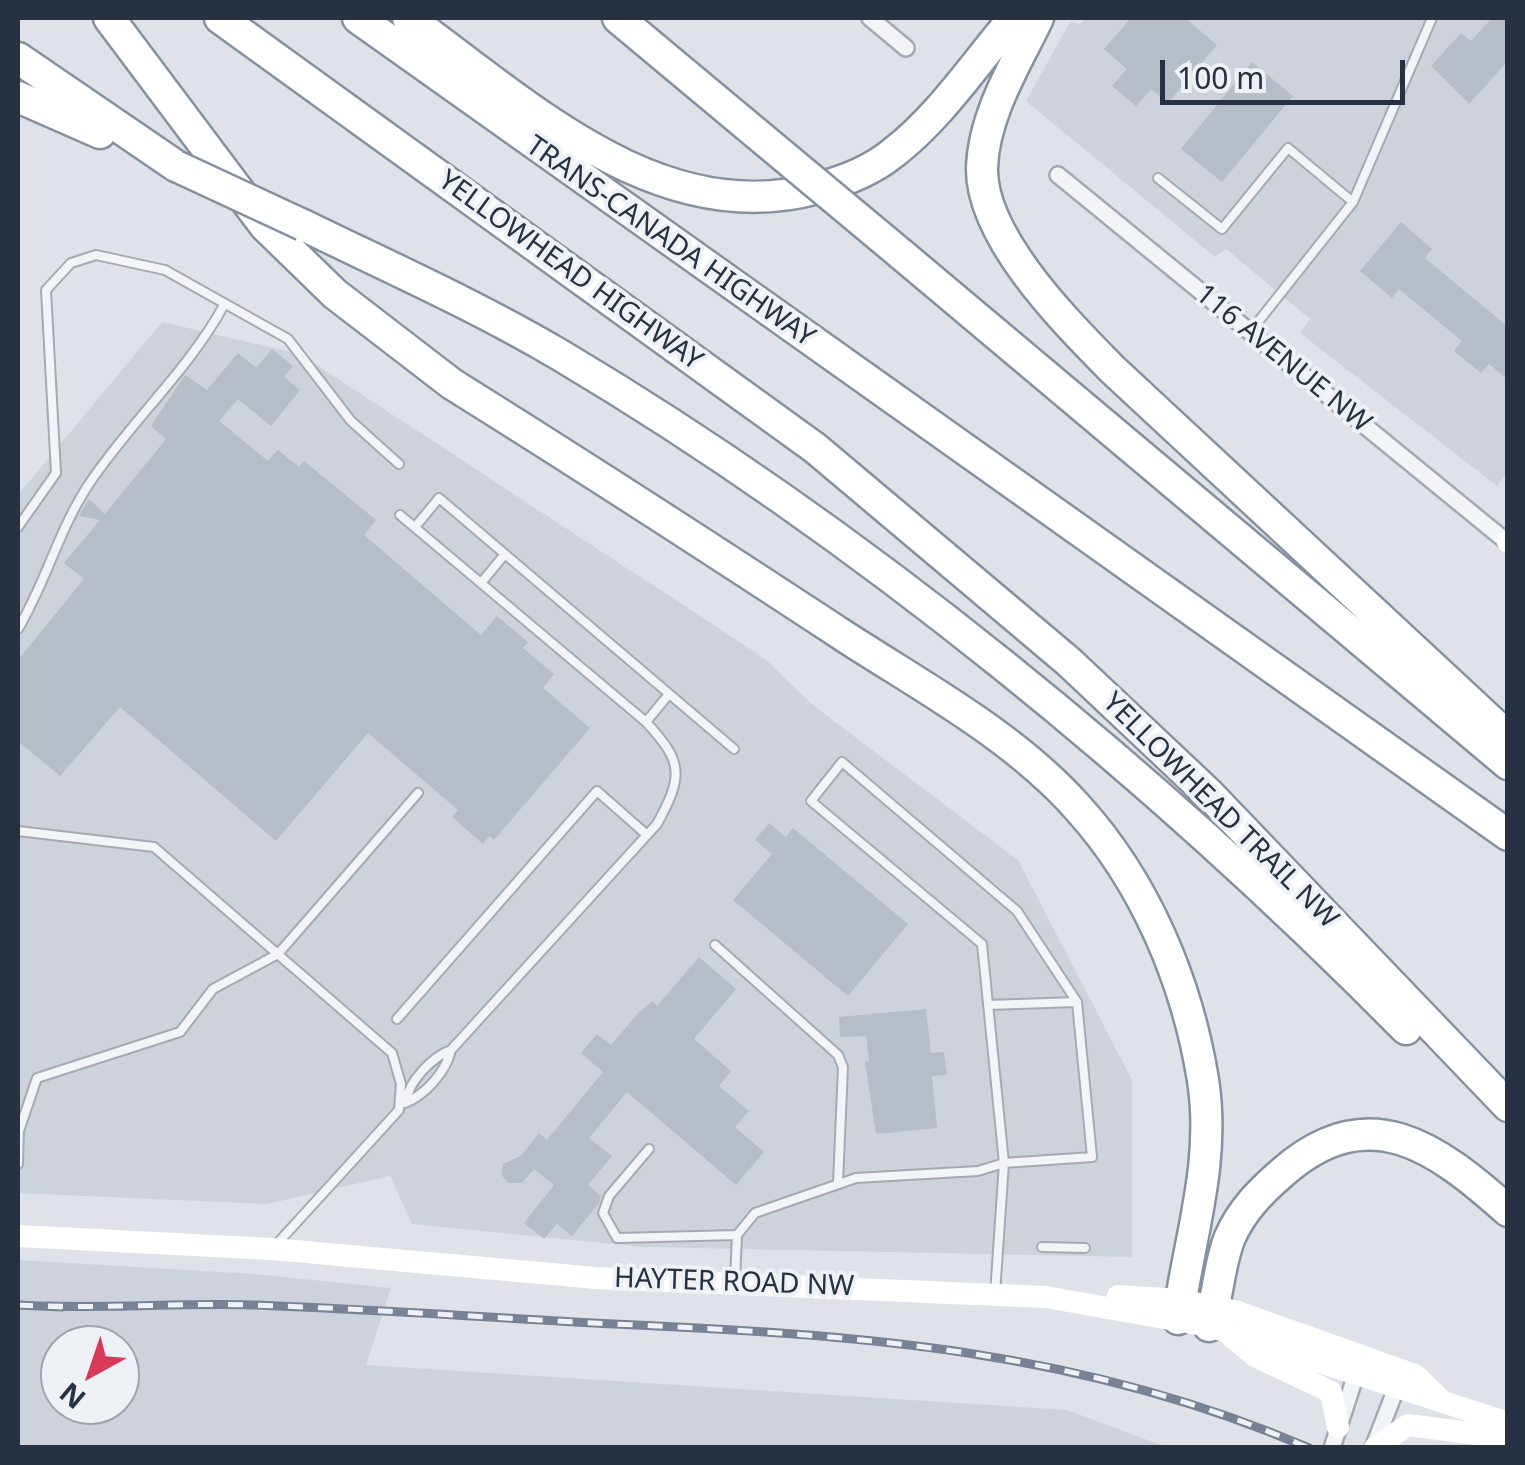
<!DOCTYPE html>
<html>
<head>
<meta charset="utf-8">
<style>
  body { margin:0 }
  #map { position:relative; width:1525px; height:1465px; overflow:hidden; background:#dfe3e9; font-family:"Noto Sans",sans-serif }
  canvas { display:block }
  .frame { position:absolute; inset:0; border:20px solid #263142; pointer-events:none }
  .north { position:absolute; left:40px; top:1325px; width:100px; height:100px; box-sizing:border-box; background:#eef2f7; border:2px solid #9ea5af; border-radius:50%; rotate:220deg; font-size:28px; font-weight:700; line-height:40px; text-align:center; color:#263142 }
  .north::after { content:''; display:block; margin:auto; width:35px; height:45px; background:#d83a58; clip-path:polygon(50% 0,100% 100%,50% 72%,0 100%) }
  .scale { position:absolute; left:1160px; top:60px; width:245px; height:45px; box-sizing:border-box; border:5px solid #263142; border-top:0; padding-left:12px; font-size:30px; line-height:35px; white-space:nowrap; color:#263142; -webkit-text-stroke:8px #eef2f7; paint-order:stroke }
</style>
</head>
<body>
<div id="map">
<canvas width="1525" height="1465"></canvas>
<div class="frame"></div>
<div class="north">N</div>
<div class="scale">100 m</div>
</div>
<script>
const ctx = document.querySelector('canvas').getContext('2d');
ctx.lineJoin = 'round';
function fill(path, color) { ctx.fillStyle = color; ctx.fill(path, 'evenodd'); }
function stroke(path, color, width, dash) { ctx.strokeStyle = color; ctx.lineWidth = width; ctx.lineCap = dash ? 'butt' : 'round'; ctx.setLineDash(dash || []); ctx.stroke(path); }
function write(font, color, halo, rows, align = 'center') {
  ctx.font = font + ' "Noto Sans",sans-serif'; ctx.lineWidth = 8; ctx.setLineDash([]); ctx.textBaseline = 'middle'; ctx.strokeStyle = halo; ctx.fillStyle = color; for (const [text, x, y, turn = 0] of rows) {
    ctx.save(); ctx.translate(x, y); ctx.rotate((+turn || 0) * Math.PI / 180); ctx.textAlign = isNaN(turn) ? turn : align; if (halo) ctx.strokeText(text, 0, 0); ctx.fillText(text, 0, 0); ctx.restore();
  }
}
const built = new Path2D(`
  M1086,18H1507V473L1497,486L1300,333L1310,319L1226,249L1215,257L1026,101L1070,22L1080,24Z
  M162,322L300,354L764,658L814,706L1018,860L1132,1080V1257L644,1247L412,1224L390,1176L267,1204L18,1193V495Z
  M18,1260L254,1274L391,1288L366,1365L1067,1410L1166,1447H18ZM60,1345H120V1405H60Z`);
const building = new Path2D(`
  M1131,18H1185L1217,45L1168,103L1151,89L1136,106L1112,86L1127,69L1104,49Z
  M1492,18H1508V61L1469,104L1431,66L1461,33L1471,41Z
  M1252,62L1293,96L1222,182L1181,149Z
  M1401,222L1432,249L1425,258L1508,327V380L1489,364L1481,373L1454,351L1462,341L1399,289L1392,298L1360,271Z
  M272,349L293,366L284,377L300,390L271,426L238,399L219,421L268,461L278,450L299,467L304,461L376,520L364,535L481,635L497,616L528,642L523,648L554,674L543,688L590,728L494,840L489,836L483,844L452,817L458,810L368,733L276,841L120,707L60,776L18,741V660L84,579L64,563L100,520L79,516L89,499L105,514L166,439L151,426L185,375L207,390L238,353L256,368Z
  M769,823L786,837L793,828L908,924L848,996L733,900L772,854L755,840Z
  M699,957L736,989L694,1039L731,1071L719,1086L749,1111L735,1127L764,1152L736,1185L627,1092L589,1138L612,1156L588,1185L601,1196L599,1203L572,1236L557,1224L544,1239L524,1223L554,1185L534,1169L522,1183H508L501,1174L503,1164L521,1156L539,1133L547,1140L603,1072L581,1053L597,1034L611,1045L639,1012L653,1001L657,1006Z
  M926,1009L931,1053L944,1052L947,1075L932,1076L937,1128L876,1134L865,1062L869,1061L866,1036L840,1037L839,1017Z`);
const lane = new Path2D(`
  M1158,178L1222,229L1288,148L1353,202
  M1250,332L1353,202L1432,18
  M400,515L646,722C684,763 683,776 657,824L451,1050C432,1057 409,1081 406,1101
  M18,527L56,473L46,290L71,263L96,255L165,270L288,339L351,421L399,464
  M415,527L439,498L734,749
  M481,583L505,554
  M18,629C46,582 59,529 89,484C131,421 188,371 224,305
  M646,722L669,694
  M18,831L154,847L392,1053L401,1084L399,1110L275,1246
  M715,945L838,1055L843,1067L838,1183
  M397,1019L597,791L647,835
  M405,1103C425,1095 446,1072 451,1050
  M649,1149L609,1196L603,1213L617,1238L737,1235L755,1213L856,1178L978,1171L1004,1163L982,944L811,801L842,762L1017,911L1077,1002L988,1005
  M18,1164L19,1131L37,1078L180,1032L213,989L278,954L418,793
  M1042,1247L1085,1248
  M735,1280L737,1235
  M995,1294L1004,1163L1092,1157L1077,1002`);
const street = new Path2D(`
  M870,18L906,48
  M1058,175L1507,542
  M1332,1448L1358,1368
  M1373,1448L1399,1381`);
const secondary = new Path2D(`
  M1508,541V542
  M18,1236L272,1249L596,1278L1046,1297L1209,1326L1508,1423
  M1118,1296L1180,1300L1238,1312L1415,1375L1438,1397
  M1230,1335L1255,1356L1331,1392L1338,1427
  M1375,1448L1408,1425L1508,1438`);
const highway = new Path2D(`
  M109,18L265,226L335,294L452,384C585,467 716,552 847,638C926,689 1015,737 1078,808C1145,882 1187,981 1203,1080C1216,1163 1189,1238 1178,1319
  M220,18L815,448L973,581L1069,662L1209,794L1508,1106
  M358,18L1508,835
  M408,18C526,103 660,232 818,188C845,181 871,171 893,153C940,117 976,62 1014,18
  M618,18L757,134
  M1038,18C1016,64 984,114 982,167C980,237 1067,323 1112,369L1508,737
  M18,58L176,166
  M18,97L100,133
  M303,225C389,267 477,306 560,355C863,535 1158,778 1406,1029
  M901,254L1508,764
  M1209,1326C1218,1297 1219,1264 1230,1237C1242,1210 1261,1191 1283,1172C1369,1097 1436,1147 1508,1211`);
const rail = new Path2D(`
  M18,1305L62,1307
  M48,1306C116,1308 184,1303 252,1305C373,1309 494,1318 614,1324C861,1335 1078,1349 1309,1448`);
const highwayBridge = new Path2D(`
  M757,134L901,254
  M176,166L303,225`);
const streetNames = [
  ["TRANS-CANADA HIGHWAY",670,242,35],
  ["YELLOWHEAD HIGHWAY",570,271,36],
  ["116 AVENUE NW",1283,359,39],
  ["YELLOWHEAD TRAIL NW",1220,811,45],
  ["HAYTER ROAD NW",734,1283,2]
];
fill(built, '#cdd2db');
fill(building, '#b6bdc7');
stroke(lane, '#a4aab4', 12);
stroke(street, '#a4aab4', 20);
stroke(highway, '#8591a1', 35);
stroke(lane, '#f2f4f7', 8);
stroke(street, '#f2f4f7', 15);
stroke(secondary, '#fff', 22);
stroke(highway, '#fff', 30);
stroke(rail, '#778394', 9);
stroke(rail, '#eef2f7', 5, [15]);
stroke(highwayBridge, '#8591a1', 35, []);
stroke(highwayBridge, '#fff', 30);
write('28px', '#263142', '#eef2f7', streetNames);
</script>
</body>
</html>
